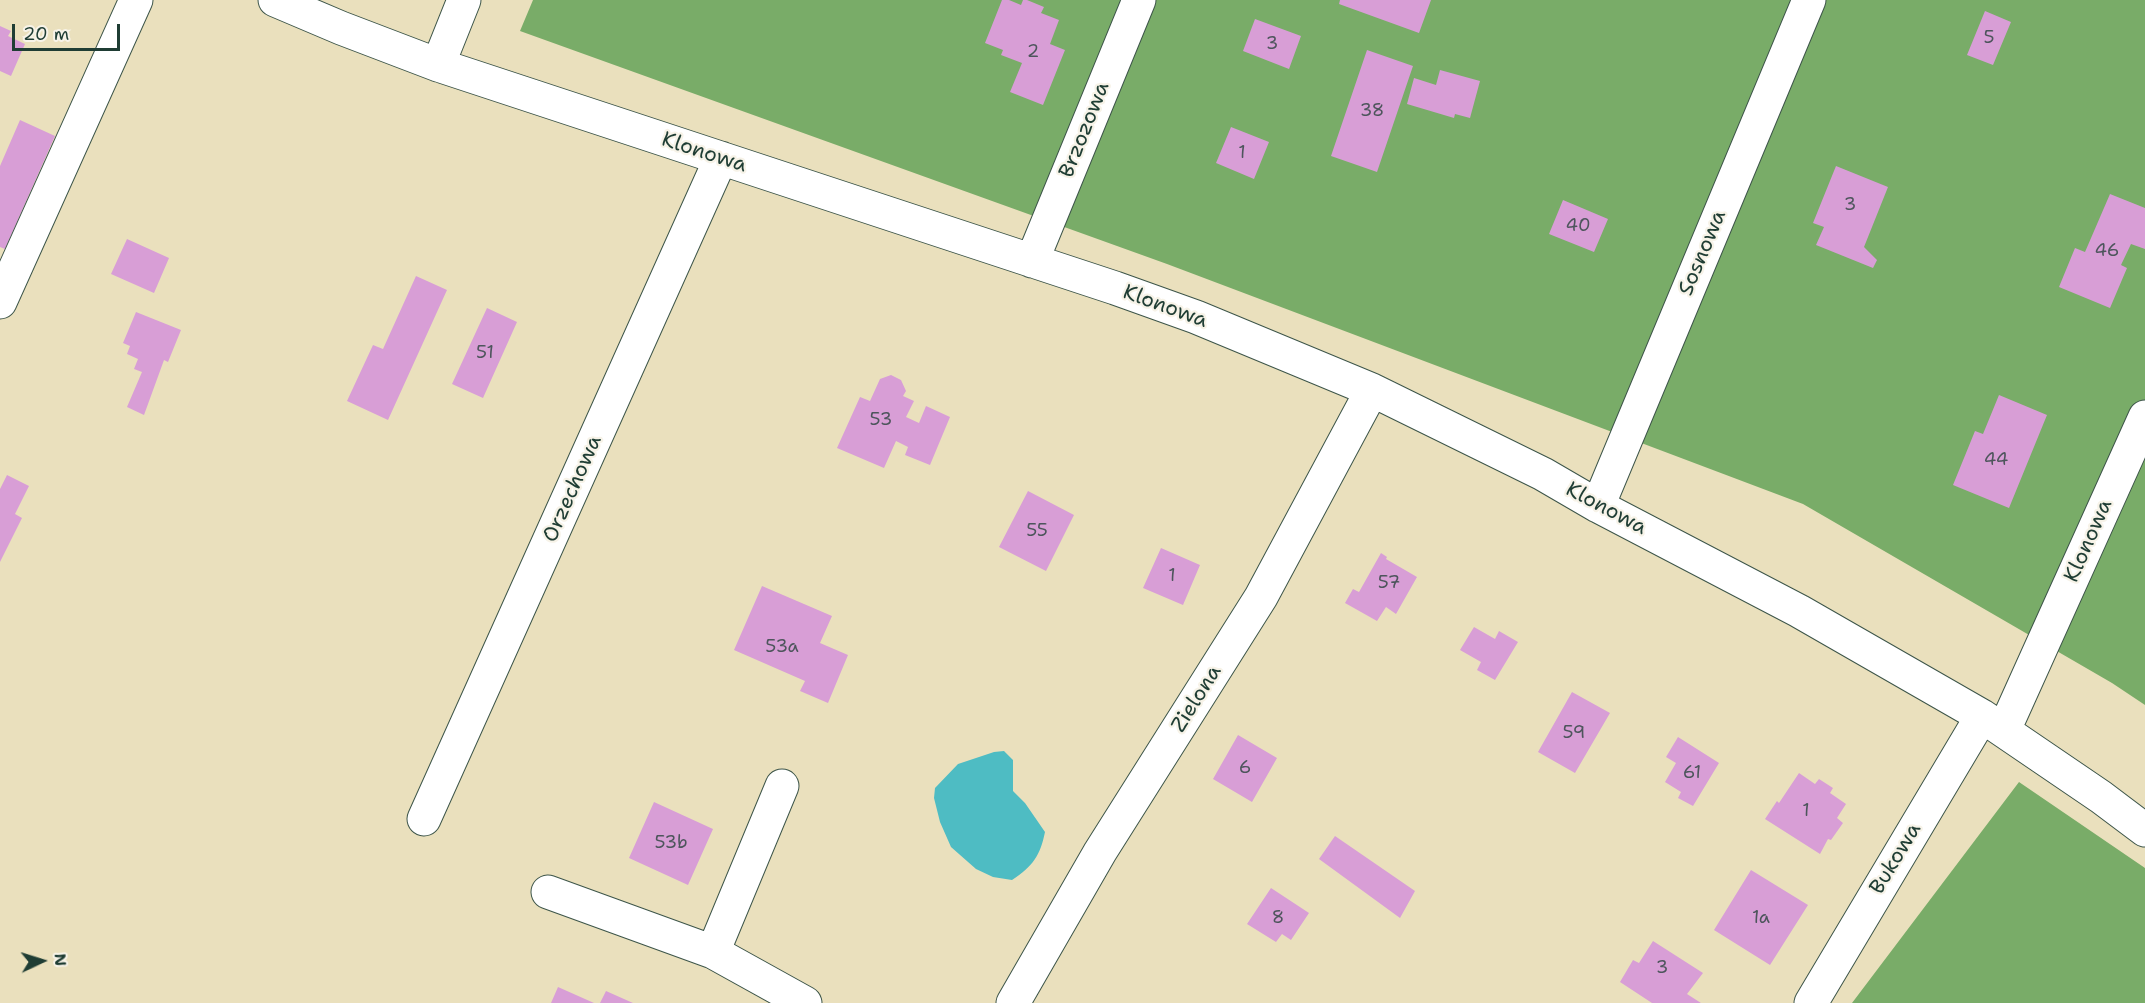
<!DOCTYPE html>
<html>
<head>
<meta charset="utf-8">
<style>
  body { margin:0 }
  #map { position:relative; width:2145px; height:1003px; overflow:hidden; background:#eae0bd; font-family:"Shantell Sans",sans-serif }
  canvas { display:block }
  .north { position:absolute; left:12px; top:931px; width:60px; height:60px; -webkit-text-stroke:4px #f7f3e8; paint-order:stroke; rotate:86deg; font-size:16px; font-weight:700; line-height:24px; text-align:center; color:#1f3d34 }
  .north::after { content:''; display:block; margin:auto; width:21px; height:27px; background:#1f3d34; clip-path:polygon(50% 0,100% 100%,50% 72%,0 100%) }
  .scale { position:absolute; left:12px; top:24px; width:108px; height:27px; box-sizing:border-box; border:3px solid #1f3d34; border-top:0; padding-left:8px; font-size:18px; line-height:21px; white-space:nowrap; color:#1f3d34; -webkit-text-stroke:4px #f7f3e8; paint-order:stroke }
</style>
</head>
<body>
<div id="map">
<canvas width="2145" height="1003"></canvas>
<div class="north">N</div>
<div class="scale">20 m</div>
</div>
<script>
const ctx = document.querySelector('canvas').getContext('2d');
ctx.lineJoin = 'round';
function fill(path, color) { ctx.fillStyle = color; ctx.fill(path, 'evenodd'); }
function stroke(path, color, width, dash) { ctx.strokeStyle = color; ctx.lineWidth = width; ctx.lineCap = dash ? 'butt' : 'round'; ctx.setLineDash(dash || []); ctx.stroke(path); }
function write(font, color, halo, rows, align = 'center') {
  ctx.font = font + ' "Shantell Sans",sans-serif'; ctx.lineWidth = 4.5; ctx.setLineDash([]); ctx.textBaseline = 'middle'; ctx.strokeStyle = halo; ctx.fillStyle = color; for (const [text, x, y, turn = 0] of rows) {
    ctx.save(); ctx.translate(x, y); ctx.rotate((+turn || 0) * Math.PI / 180); ctx.textAlign = isNaN(turn) ? turn : align; if (halo) ctx.strokeText(text, 0, 0); ctx.fillText(text, 0, 0); ctx.restore();
  }
}
const forest = new Path2D(`
  M533,0H2145V705L2112,683L1803,504L1167,264L520,31Z
  M2019,782L2145,868V1003H1852Z`);
const water = new Path2D(`
  M1004,751L1013,760V791L1025,803L1045,832C1040,856 1033,866 1012,880L993,877L976,869L951,847L940,822L934,798L935,788L958,764L994,752Z`);
const building = new Path2D(`
  M1002,0H1009L1021,5L1023,0H1027L1044,7L1041,13L1059,20L1050,44L1065,50L1043,105L1010,92L1022,63L1001,55L1003,50L985,43Z
  M1340,0H1431L1419,33L1339,4Z
  M1985,11L2011,22L1993,65L1967,55Z
  M1255,19L1301,36L1289,69L1243,51Z
  M0,26L11,31L8,36L25,44L11,76L0,71Z
  M1367,50L1413,66L1377,172L1331,156Z
  M1440,70L1480,81L1470,118L1455,114L1454,118L1407,104L1414,78L1436,85Z
  M20,120L55,136L5,249L0,247V166Z
  M1231,127L1269,142L1254,179L1216,163Z
  M1836,166L1888,187L1864,247L1877,260L1873,268L1816,245L1824,227L1813,223Z
  M2110,194L2145,208V249L2131,244L2121,265L2127,268L2110,308L2059,287L2075,248L2085,252Z
  M1563,200L1608,219L1594,252L1549,234Z
  M127,239L169,258L154,293L111,274Z
  M416,276L447,290L388,420L347,401L373,345L383,349Z
  M487,308L517,322L483,398L452,384Z
  M136,312L181,330L168,362L164,360L144,415L127,407L142,372L134,369L138,359L127,354L130,346L123,343Z
  M891,375L901,380L906,391L903,396L914,401L906,417L919,423L926,406L950,417L930,465L905,455L908,447L896,441L884,468L837,448L860,397L870,401L880,379Z
  M1999,395L2047,415L2009,508L1953,485L1975,431L1983,434Z
  M7,475L29,486L15,514L22,518L0,562V489Z
  M1028,491L1074,515L1046,571L999,547Z
  M1161,548L1200,565L1183,605L1143,588Z
  M1381,553L1387,557L1386,559L1417,577L1396,614L1386,607L1377,621L1345,603L1353,589L1359,592Z
  M762,586L832,616L820,643L848,655L828,703L800,691L805,681L734,650Z
  M1474,627L1495,639L1499,631L1518,642L1495,680L1477,670L1481,662L1460,650Z
  M1572,692L1610,713L1575,773L1538,752Z
  M1238,735L1277,758L1252,802L1213,779Z
  M1678,737L1719,763L1693,806L1678,798L1681,792L1665,782L1676,763L1666,757Z
  M1799,773L1815,784L1819,779L1833,788L1830,793L1846,804L1837,818L1843,823L1831,840L1828,839L1820,854L1765,819L1777,801L1779,803Z
  M654,802L713,829L688,885L629,858Z
  M1335,836L1415,891L1400,918L1319,859Z
  M1751,870L1808,905L1770,965L1714,930Z
  M1271,888L1309,913L1291,940L1282,934L1276,942L1247,924Z
  M1653,941L1703,973L1687,994L1701,1003H1652L1620,982L1633,960L1639,963Z
  M558,987L594,1003H551Z
  M606,991L633,1003H600Z`);
const minor = new Path2D(`
  M275,0L341,28L438,65L1115,288L1196,317L1372,390L1543,474L1598,506L1799,611L1982,716L2101,797L2145,830
  M438,65L464,0
  M1032,261L1139,0
  M0,302L136,0
  M1598,506L1809,0
  M2004,730L2145,417
  M424,819L721,158
  M548,892L713,952L805,1003
  M713,952L782,786
  M1013,1003L1100,852L1261,597L1372,390
  M1811,1003L1982,716`);
const numberNames = [
  ["5",1989,38],
  ["3",1272,44],
  ["2",1033,52],
  ["38",1372,111],
  ["1",1242,153],
  ["3",1850,205],
  ["40",1578,226],
  ["46",2107,251],
  ["51",485,353],
  ["53",881,420],
  ["44",1996,460],
  ["55",1037,531],
  ["1",1172,576],
  ["57",1389,583],
  ["53a",782,647],
  ["59",1574,733],
  ["6",1245,768],
  ["61",1692,773],
  ["1",1806,811],
  ["53b",671,843],
  ["8",1278,918],
  ["1a",1761,918],
  ["3",1662,968]
];
const streetNames = [
  ["Brzozowa",1085,130,-68],
  ["Klonowa",704,153,18],
  ["Sosnowa",1703,253,-67],
  ["Klonowa",1165,307,20],
  ["Orzechowa",573,489,-66],
  ["Klonowa",1606,509,28],
  ["Klonowa",2089,541,-66],
  ["Zielona",1197,699,-58],
  ["Bukowa",1896,859,-59]
];
fill(forest, '#79ac68');
fill(water, '#4ebcc3');
fill(building, '#d89ed6');
stroke(minor, '#3d5549', 35);
stroke(minor, '#fff', 33);
write('18px', '#4d555c', null, numberNames);
write('21px', '#1f3d34', '#f7f3e8', streetNames);
</script>
</body>
</html>
